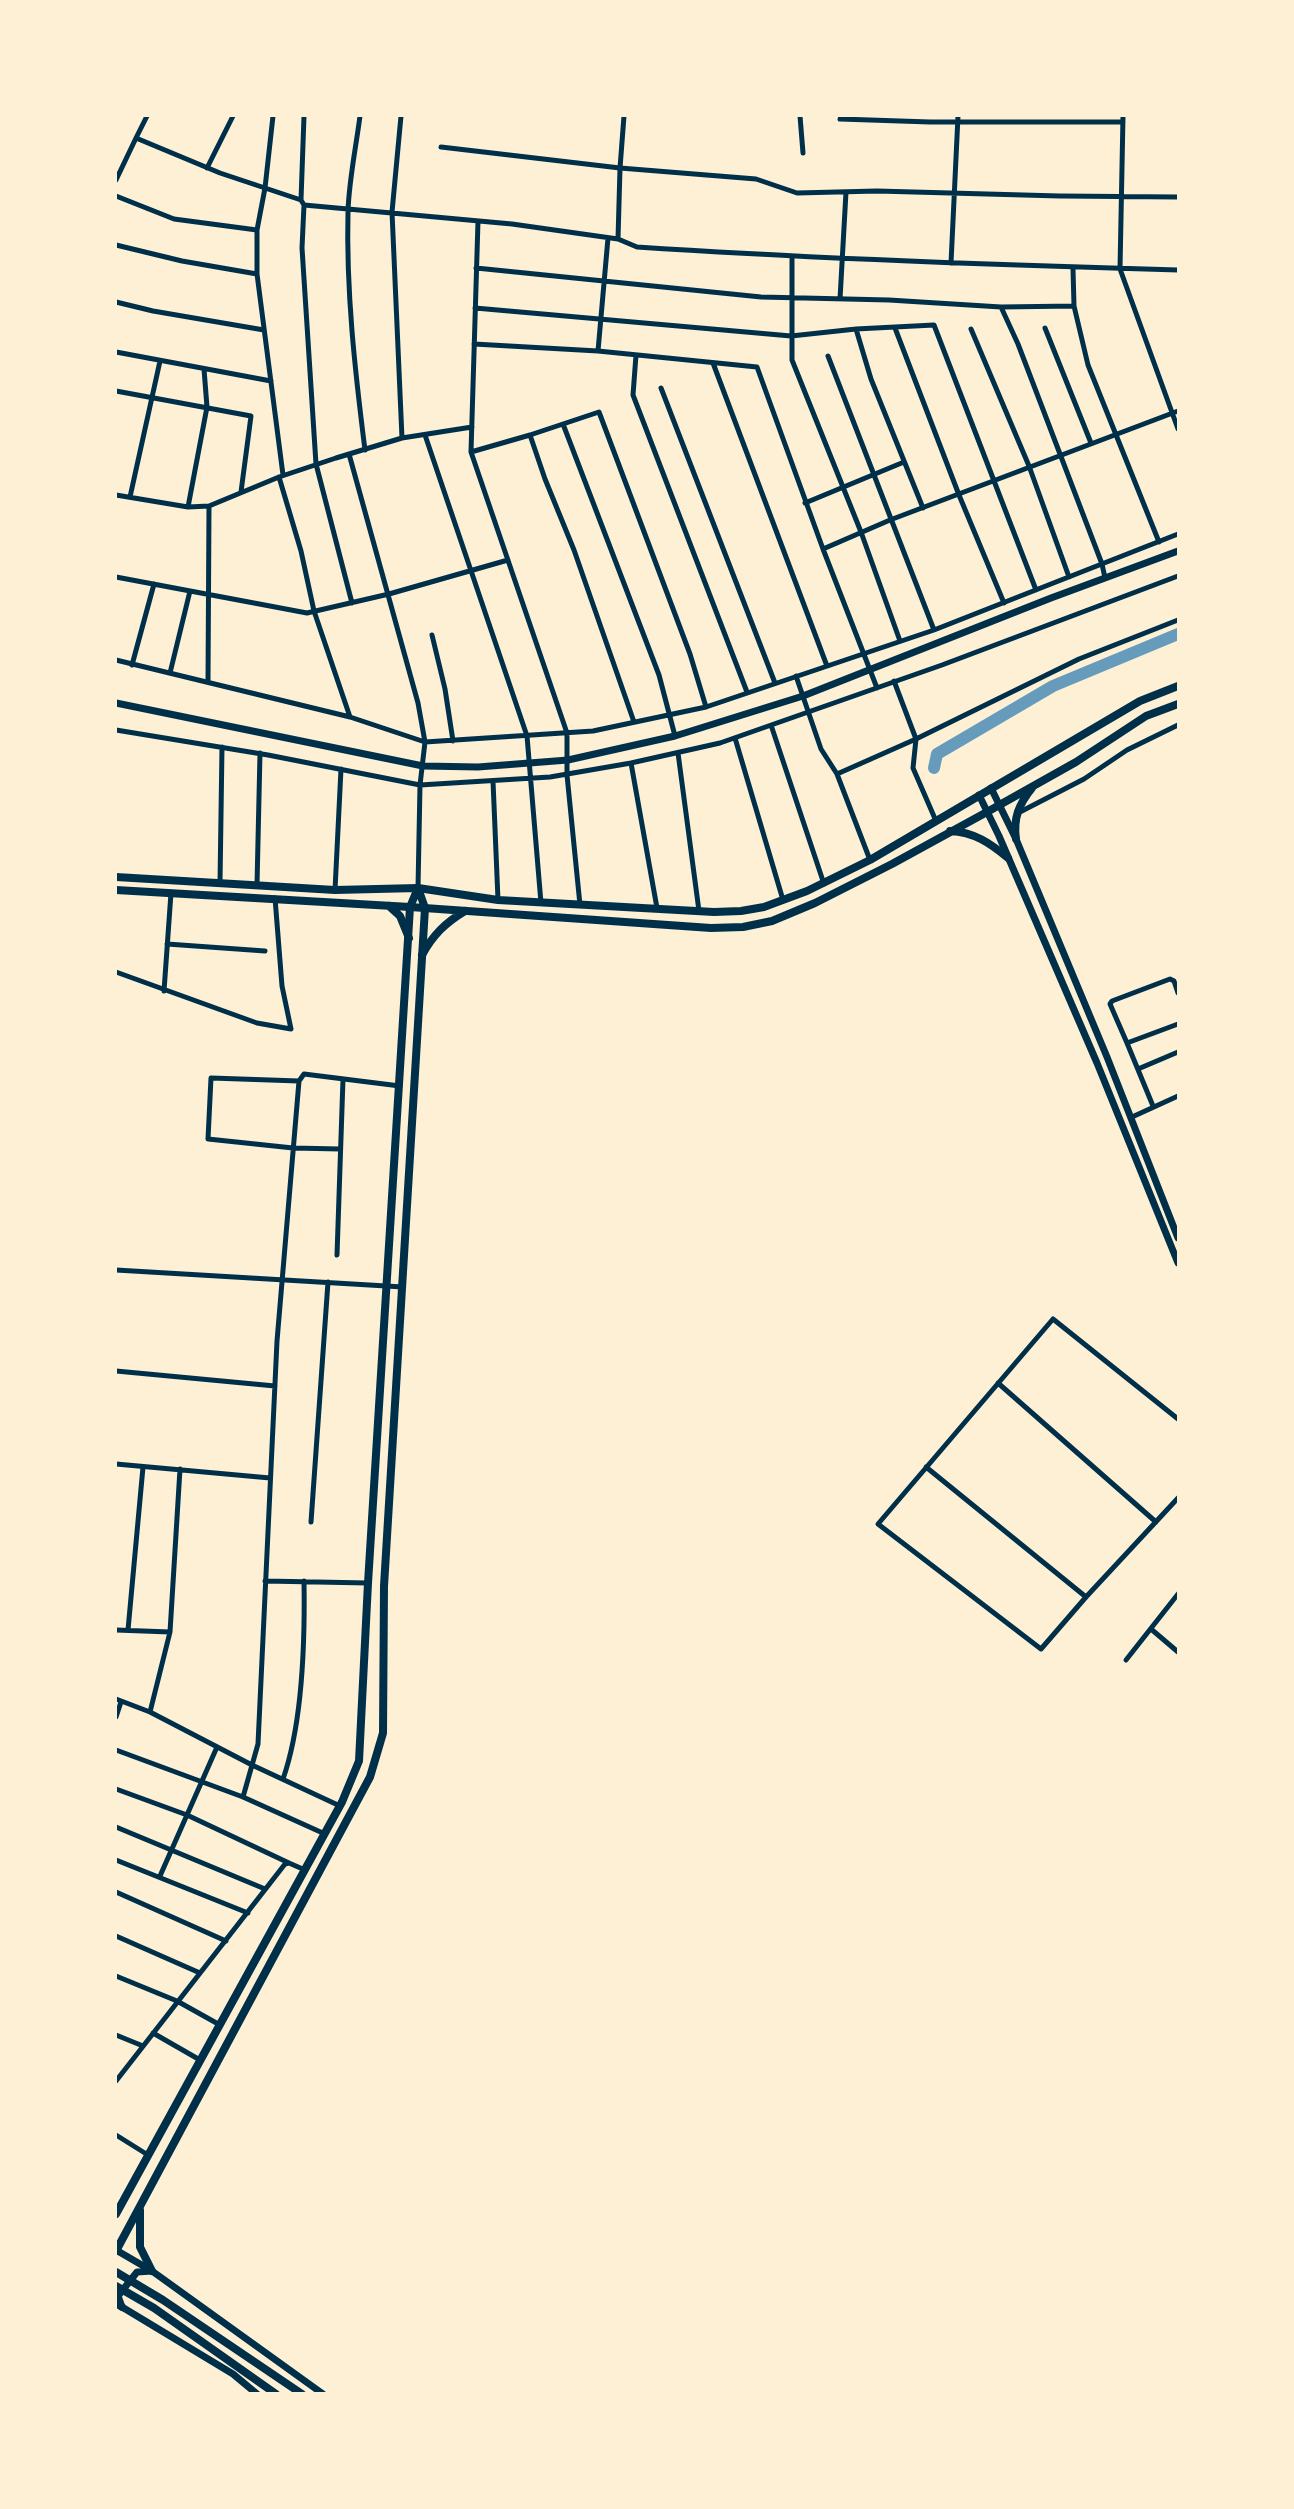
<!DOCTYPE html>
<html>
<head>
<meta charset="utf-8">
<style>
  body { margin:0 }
  #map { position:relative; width:1294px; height:2509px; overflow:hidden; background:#fdf0d5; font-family:"Varela Round",sans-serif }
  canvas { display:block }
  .frame { position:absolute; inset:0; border:117px solid #fdf0d5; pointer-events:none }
</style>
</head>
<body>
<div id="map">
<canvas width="1294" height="2509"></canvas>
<div class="frame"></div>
</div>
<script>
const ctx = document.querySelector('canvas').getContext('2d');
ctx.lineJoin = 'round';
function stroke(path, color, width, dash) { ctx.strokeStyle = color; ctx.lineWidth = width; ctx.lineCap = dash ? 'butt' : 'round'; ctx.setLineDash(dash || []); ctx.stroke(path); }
const canal = new Path2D(`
  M934,768L937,754L1053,686L1178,634`);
const minor = new Path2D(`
  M273,116L265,188L257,230V274L283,475
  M360,116C356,147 349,180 348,211C346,291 355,371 365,450
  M401,116L392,212L402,438
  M624,116L620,168L756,179L797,193L877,191L1060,196L1178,197
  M800,116L803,153
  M1123,116L1120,269L1178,429
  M840,119L930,122H1123
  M136,138L147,116
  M441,147L620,168L618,239
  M207,168L233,116
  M116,180L136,138L220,173L301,200L304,205L512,224L618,239L637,247C817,259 998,265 1178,270
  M116,196L174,219L257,230
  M301,200L304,116
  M304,205L302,248L316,464L352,603
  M478,221L471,452L567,733V775L580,905
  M116,245L182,261L257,274
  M792,256V360L861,532L900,641
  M951,263L958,116
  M476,268L761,297L889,300L1001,307L1074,306
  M1073,269L1074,306L1088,365L1159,542
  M840,299L846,192
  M116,302L153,311L264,330
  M1001,307L1018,344L1102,564L1105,578
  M475,308L791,336L856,329L934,325L1036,590
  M895,328L959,495L1004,603
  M1045,328L1091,443
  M856,329L871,379L923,508
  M971,329L1029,466L1069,577
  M474,344L598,351L757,367L823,549L890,520L1178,411
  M598,351L608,238
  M116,352L271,381
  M636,355L633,395L747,692
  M828,356L934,630
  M713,363L827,666
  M661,388L775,683
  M116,391L251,416L241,492
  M563,424L659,675L675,736
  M425,435L527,736L541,903
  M530,435L599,412L690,654L706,707
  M471,452L530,435L545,479L574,550L634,722
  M349,454L418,703L425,742L420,785L418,888
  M279,477L301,551L314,611L350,717
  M116,495L188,507L209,506L279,477L336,458L402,438L472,427
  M130,497L160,361
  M805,503L904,462
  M188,507L207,407L204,369
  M823,549L877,688
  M116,577L307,613L389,594L508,560
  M432,635L445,689L453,741
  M116,660L350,717L425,742L593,731L706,707L934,630L1178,534
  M132,665L154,584
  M170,673L190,591
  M796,676L821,749L837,774
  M894,681L916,739L913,768L936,821
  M208,682L209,506
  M771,725L824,884
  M116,730L268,755L420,785L550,777L631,763L720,743L942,665L1178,576
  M735,738L783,900
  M678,753L699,911
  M631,763L657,908
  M493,781L498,900
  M1018,813L1084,779L1127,750L1178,725
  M870,860L837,774L916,739L1079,659L1178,620
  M220,883L222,747
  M257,885L260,753
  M335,890L341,769
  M167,944L265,951
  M116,972L257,1023L291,1029L282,986L275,898
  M164,991L171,893
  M1127,1043L1110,1004L1112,1001L1170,979L1174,981L1178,993
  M1138,1069L1178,1052
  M299,1081L211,1078L208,1139L293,1148L340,1149
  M1153,1106L1127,1043L1178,1024
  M1132,1117L1178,1096
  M337,1255L343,1079
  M116,1270L403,1287
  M116,1371L275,1386
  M998,1383L1156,1522
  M1178,1419L1053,1319L878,1524L1041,1649L1086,1597L1178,1498
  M116,1464L270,1478
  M926,1467L1086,1597
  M311,1522L328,1282
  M265,1581L368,1583
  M1151,1629L1178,1652
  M116,1630L170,1632
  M128,1630L143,1467
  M1126,1660L1178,1594
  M116,1699L150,1712L252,1765L340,1806
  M150,1712L170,1632L180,1469
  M116,1717L121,1702
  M116,1750L243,1797L325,1834
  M283,1779C303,1722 305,1642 304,1581
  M116,1789L187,1815L289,1863
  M243,1797L258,1744L277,1341L299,1081L304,1074L400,1086
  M116,1827L265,1889
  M116,1860L248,1913
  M160,1876L217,1747
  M116,1892L226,1941
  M116,1936L200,1973
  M116,1976L177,2001L220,2025
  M153,2033L200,2060
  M116,2035L143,2046
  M116,2081L285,1864L289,1863L305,1870
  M116,2135L148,2155`);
const tertiary = new Path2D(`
  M116,703L423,766L478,767L568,760L675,736L803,696L1051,598L1178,551
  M991,788L1016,839L1107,1057L1178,1238
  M979,795L999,836L1097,1063L1178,1263
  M116,2250L152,2271L323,2394
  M152,2271L137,2272L118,2296L122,2307L233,2374L257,2394`);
const secondary = new Path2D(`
  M140,2210V2247L152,2271
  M116,2214L342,1802L359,1761L368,1583L410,907L418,888
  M116,2251L370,1777L383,1733L384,1586L425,908L418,888
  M116,2272L163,2300L302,2394
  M116,2286L154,2308L276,2394
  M116,2303L122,2307`);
const primary = new Path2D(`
  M950,831C974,832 990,843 1008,858
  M1016,839C1013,818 1019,804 1032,788
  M116,877L335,890L418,888L498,900L714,912L741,911L764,907L807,891L870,860L1140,701L1178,686
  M116,890L410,907L711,928L743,927L772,921L815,903L892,864L987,812L1076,762L1146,716L1178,704
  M389,906L400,916L409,938
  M422,955C433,935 445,923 465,911`);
stroke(canal, '#669bbc', 12);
stroke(minor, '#003049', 5);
stroke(tertiary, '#003049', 7);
stroke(secondary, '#003049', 8);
stroke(primary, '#003049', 8);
</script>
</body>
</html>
